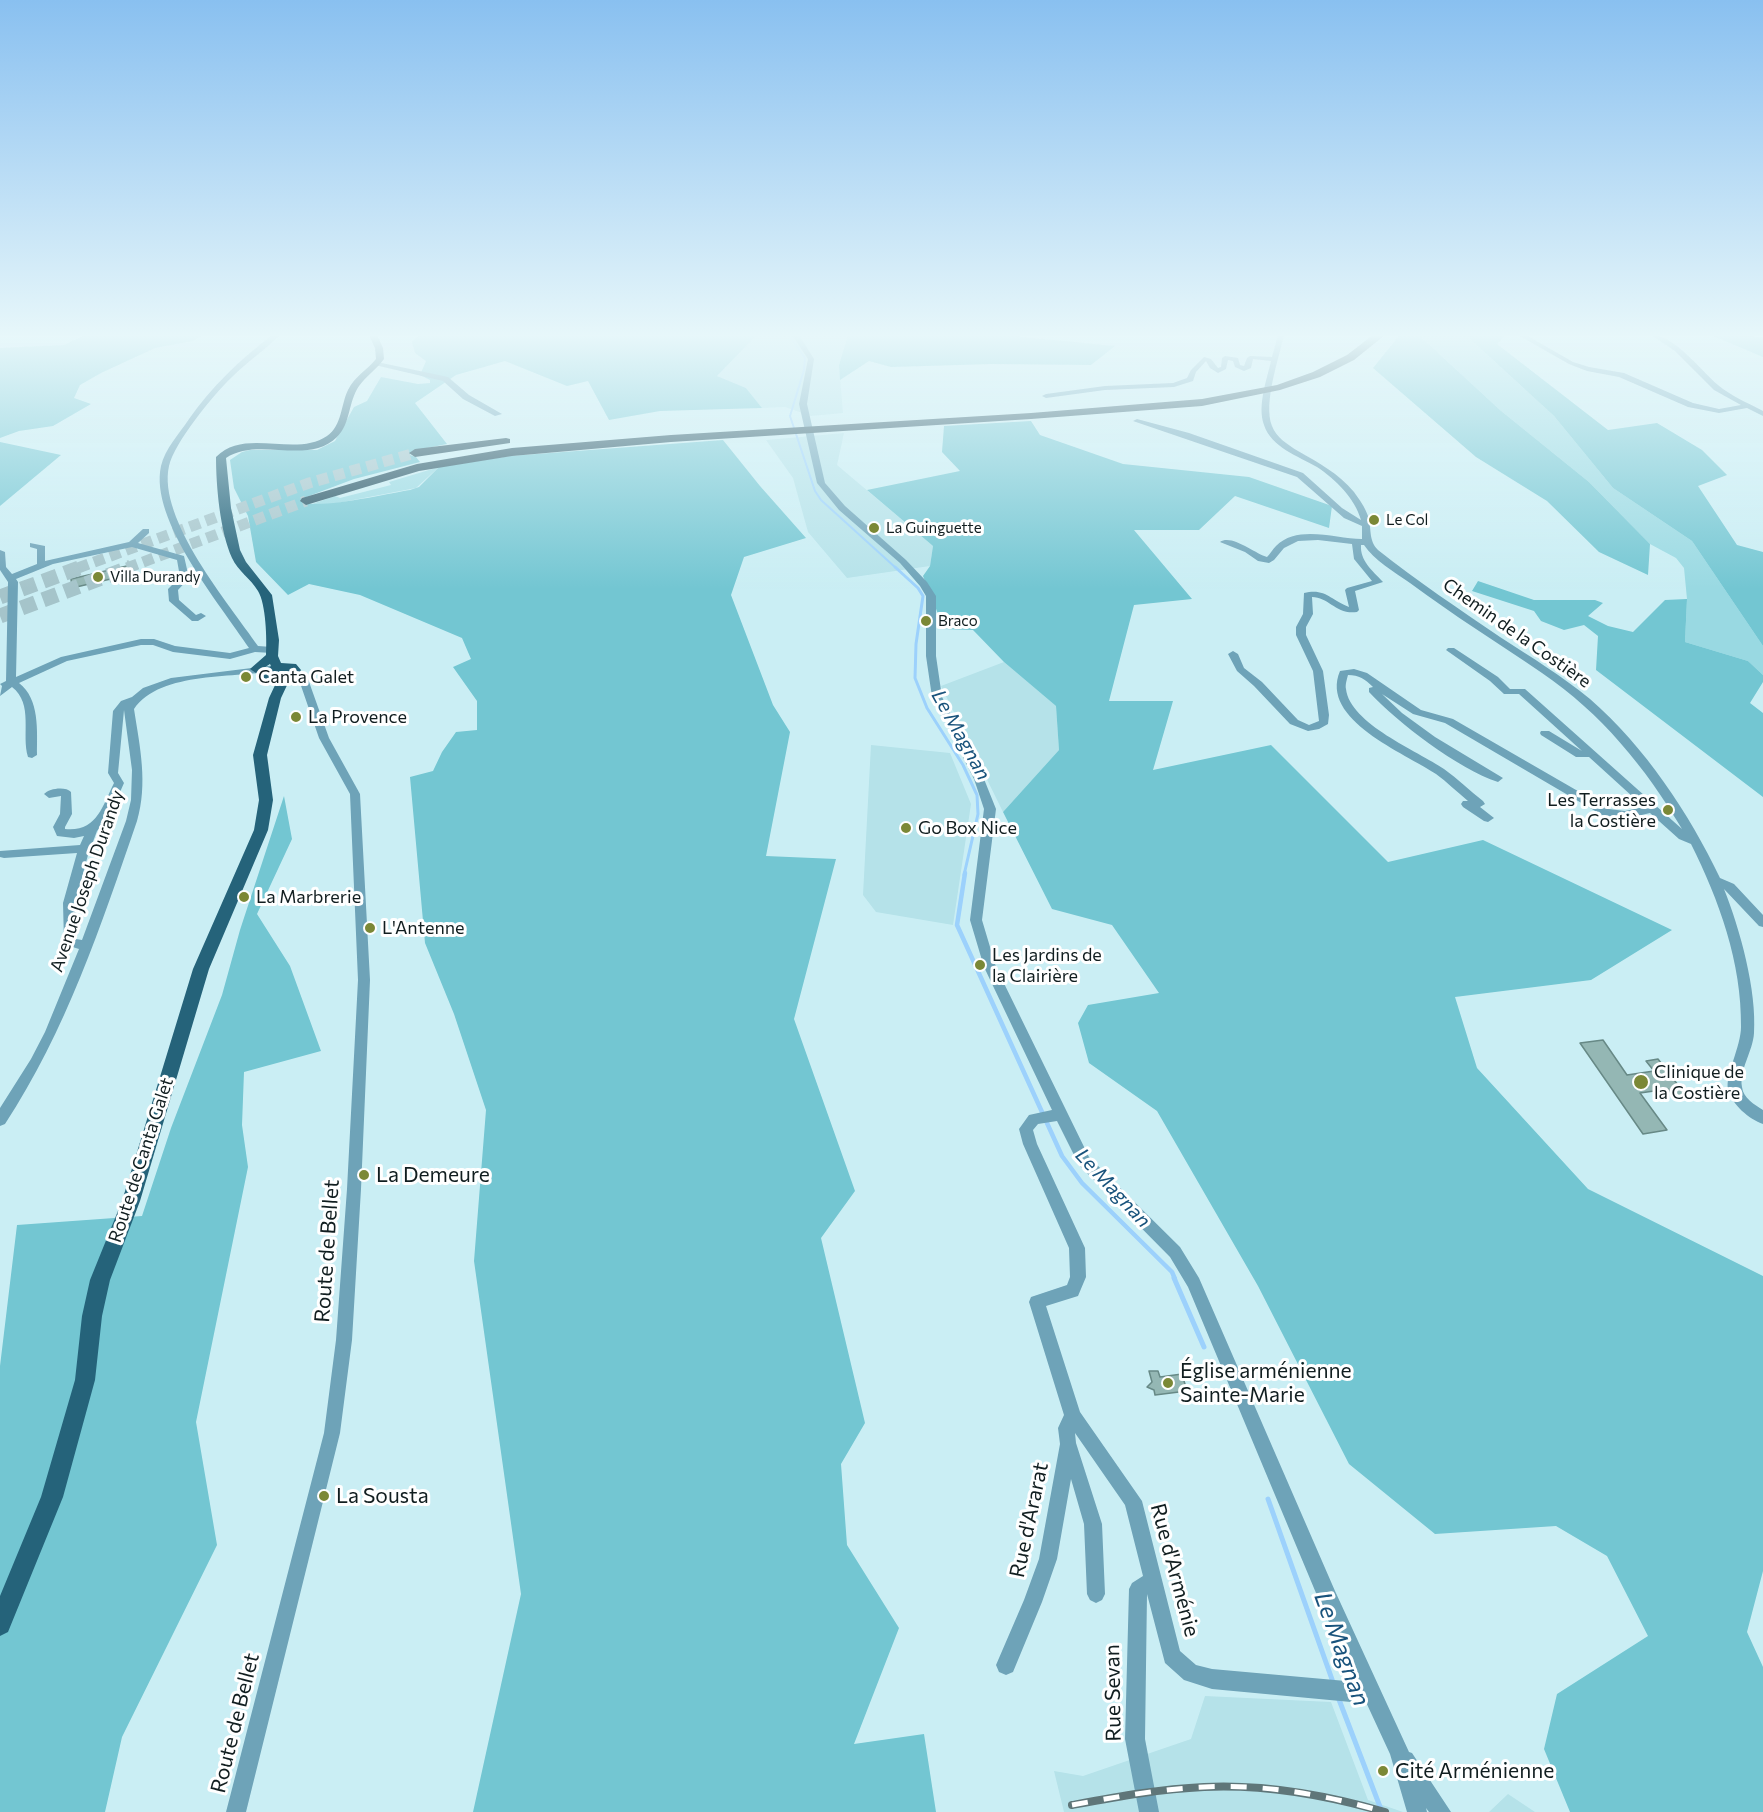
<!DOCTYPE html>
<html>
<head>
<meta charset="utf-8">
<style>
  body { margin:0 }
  canvas { display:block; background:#caeef4 }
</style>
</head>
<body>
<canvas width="1763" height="1812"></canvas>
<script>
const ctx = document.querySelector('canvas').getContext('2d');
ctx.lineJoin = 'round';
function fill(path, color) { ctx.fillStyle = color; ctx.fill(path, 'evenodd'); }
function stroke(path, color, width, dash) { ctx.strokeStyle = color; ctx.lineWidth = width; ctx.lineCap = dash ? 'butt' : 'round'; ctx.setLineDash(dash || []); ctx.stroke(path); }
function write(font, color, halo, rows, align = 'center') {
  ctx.font = font + ' Commissioner,sans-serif'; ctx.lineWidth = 6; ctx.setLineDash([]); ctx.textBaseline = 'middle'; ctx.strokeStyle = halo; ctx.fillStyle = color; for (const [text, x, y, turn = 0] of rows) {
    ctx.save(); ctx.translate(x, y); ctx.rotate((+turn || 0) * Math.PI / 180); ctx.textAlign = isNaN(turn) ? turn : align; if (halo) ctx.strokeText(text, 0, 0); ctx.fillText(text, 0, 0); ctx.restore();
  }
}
const built = new Path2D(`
  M757,335H848L839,365L843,413L811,416L785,407L762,408L746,388L717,376Z
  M844,433L837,465L933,546L930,566L847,578L808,532L793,478L766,440Z
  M1004,662L1056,706L1059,750L1003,812L941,686Z
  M871,745L950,753L971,804L953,925L876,912L863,895Z
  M1205,1696L1331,1702L1368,1800L1403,1812H1064L1054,1771L1083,1776L1191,1739Z
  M1508,1794L1535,1812H1489Z`);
const green = new Path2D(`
  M1400,335H1471L1470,339L1554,416L1613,488L1692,541L1763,646V675L1748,661L1685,642L1687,599L1684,568L1676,558L1650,544L1589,482L1500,410L1421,337H1398Z
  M439,467L416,488L322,506L309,505L335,496L340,498L391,485L389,482Z`);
const forest = new Path2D(`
  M85,335H203L192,341L155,348L101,373L80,385L74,398L91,404L53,426L19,431L0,438V348L64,345Z
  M420,335H757L717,376L746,388L762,408L660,411L609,420L588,381L567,386L505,361L456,375L415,403L447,444L412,451L410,455L416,457L420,462L354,479L301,499V501C313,511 390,493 410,490L419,487L439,467L510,456L723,440L760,486L806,538L744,557L731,595L773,705L790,732L766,856L836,859L794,1019L855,1191L821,1238L865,1423L841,1464L847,1545L899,1628L854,1744L924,1734L936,1812H473L521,1594L474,1261L486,1110L454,1014L425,943L410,777L433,771L442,752L456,732L477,730V701L453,667L471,659L462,638L360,595L309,584L288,595L256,562L248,516L234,488L230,460L242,452L250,450H317L335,441L354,407L367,401L381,377L418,384L430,383V380L420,375L426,361L415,353L412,342Z
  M848,335H1003L1115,346L1091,365L992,364L891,367L869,361L840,380L839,365Z
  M1471,335H1505L1497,344L1608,430L1657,423L1702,450L1727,475L1698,486L1737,545L1763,552V646L1692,541L1613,488L1554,416L1470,339Z
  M1711,335L1763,337V357Z
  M1398,337H1421L1500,410L1589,482L1650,544L1648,575L1599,552L1547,501L1476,457L1373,368Z
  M1031,421L1040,435L1123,464L1249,477L1332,506L1329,528L1235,496L1199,530H1134L1192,599L1134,605L1109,701H1173L1153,770L1271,745L1388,862L1483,840L1672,930L1591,980L1455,997L1477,1068L1588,1189L1763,1276V1571L1747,1632L1763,1667V1812H1570L1544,1749L1557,1694L1648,1636L1607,1556L1556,1526L1435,1534L1349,1464L1258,1286L1157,1111L1089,1063L1078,1023L1088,1005L1159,993L1112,925L1052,909L1003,812L1059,750L1056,706L1004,662L973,630L944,629L923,576L930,566L933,546L867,490L960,471L942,452L944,426Z
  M0,442L61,455L0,506Z
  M1478,581L1534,600H1595L1603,603L1588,616L1608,626L1633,632L1665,600L1687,599L1685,642L1748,661L1763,675V682L1750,703L1763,713V797L1596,670L1598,636L1584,625L1564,630L1541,621L1534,611L1472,591Z
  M284,796L292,839L257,914L290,966L321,1051L244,1072L242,1125L248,1167L196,1422L217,1545L122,1737L105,1812H0V1366L17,1225L142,1216L171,1128L222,995L240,930Z`);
const streamFar3 = new Path2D(`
  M789,335L805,358L804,370L790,416L815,491L821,500L896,568`);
const streamFar2 = new Path2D(`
  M895,567L918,588L923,596L916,644L915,678L927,708L963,765L977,795L978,814L964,875`);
const streamFar1 = new Path2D(`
  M965,873L957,925L1062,1156L1082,1183L1172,1272L1175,1279`);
const stream = new Path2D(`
  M1174,1278L1204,1347
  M1268,1499L1334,1685
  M1338,1697L1382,1812`);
const building = new Path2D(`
  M131,565L132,574L72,588L71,579Z
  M1603,1040L1627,1075L1654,1071L1646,1061L1658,1059L1688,1098L1676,1100L1668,1089L1640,1093L1667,1130L1643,1134L1580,1043Z
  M1149,1371H1158L1160,1377L1182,1374L1187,1391L1155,1395L1154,1390L1147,1387L1152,1382Z`);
const highwayTunnelFar1 = new Path2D(`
  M78,568L309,483L415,453
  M127,568L306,501`);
const highwayTunnel = new Path2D(`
  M0,597L82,567
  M0,616L131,567`);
const minor = new Path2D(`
  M272,335H280C265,350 247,362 232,377C214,394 174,443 169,466C157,519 229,604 258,646L272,647L277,650L272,653L255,652L230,659L173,652L153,645H141L67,661L19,683C40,699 37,731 37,755L32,758L28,757C21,735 34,704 12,687L0,696L2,686L0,684L6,681L8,582L0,570V550L5,552L6,567L12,574L37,564V549L30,547V543L45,546V561L129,542L143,529H149V533L138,543L184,556L189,578L178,590L179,600L196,615L201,613L206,616L198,621H192L169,601L168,589L180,577L177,560L132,547L53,564L16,579L18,582L16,677L61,657L141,639H154L175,646L230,653L249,648C220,604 149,520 161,466C165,449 179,434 189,419C212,386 240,360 272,335Z
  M792,335H799L814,359L807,404L825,483L845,506L906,560L927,582L936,596V656L942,697L984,779L996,809L982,920L996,967L1089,1157L1180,1247L1199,1278L1335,1591L1409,1752L1412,1753L1451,1812H1429L1426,1808L1427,1812H1407L1390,1754L1365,1700L1351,1702L1212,1689L1184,1680L1165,1663L1147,1594L1145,1739L1159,1812H1139L1125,1739L1129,1589L1132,1583L1143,1576L1125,1505L1075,1433L1076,1443L1102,1524L1105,1594L1102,1600L1096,1603L1090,1600L1087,1594L1084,1524L1071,1479L1057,1559L1042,1602L1013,1672L1006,1675L999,1672L996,1665L1024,1600L1039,1559L1060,1444L1058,1428L1064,1415L1029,1302L1031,1297L1067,1285L1070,1277L1069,1248L1023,1144L1019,1129L1029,1115L1052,1110L984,967L970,920L984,809L974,779L932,697L926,656V596L920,586L900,563L839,510L817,483L799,404L808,359ZM1057,1121L1079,1165L1170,1257L1188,1287L1321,1605L1357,1682L1212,1669L1196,1665L1180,1651L1142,1501L1080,1412L1046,1306L1078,1296L1086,1277L1085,1248L1037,1144L1033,1130L1038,1124Z
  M1278,335H1284C1279,358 1263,403 1272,426C1276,437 1288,445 1298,451C1319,463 1338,473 1354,492C1359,499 1365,507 1368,516C1372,528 1368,540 1378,550C1417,581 1459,609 1500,637C1531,657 1562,676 1590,699C1645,747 1689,813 1720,878L1734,884L1763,915V927L1759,926L1724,889C1740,929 1757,991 1754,1033C1753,1051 1739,1070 1742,1087C1743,1098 1755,1105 1763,1110V1124C1749,1119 1732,1105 1728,1089C1725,1076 1741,1046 1741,1027C1742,963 1719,900 1691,844L1679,839L1650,813L1625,819L1602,815L1445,723L1413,714L1382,694L1402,713L1435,737L1503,778L1498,782C1458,769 1398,723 1369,692V688L1373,687C1365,679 1359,675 1348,675C1347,679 1345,685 1346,689C1350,724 1418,751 1444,769C1458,779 1470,791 1483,801L1485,804L1480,807L1494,818L1488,822L1484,821L1463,807L1461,804L1463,801H1468C1457,792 1447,782 1436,774C1405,753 1319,720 1340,671L1354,669L1367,673L1421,710L1453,719L1609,809L1625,811L1644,807L1589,757H1576L1541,735L1540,733L1541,731H1549L1582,751L1519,694H1504L1490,681L1446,650L1448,648H1454L1498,677L1510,689H1525L1682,829C1646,768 1601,713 1542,673C1498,643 1453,615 1410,583C1394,572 1374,560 1364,545H1361C1360,561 1372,570 1383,582L1355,591L1359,610L1357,612C1336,615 1329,597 1312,597L1313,614L1306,627V635L1323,671L1329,715L1328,724L1319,729L1308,731L1290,724L1254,686L1237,671L1228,654L1233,651L1238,654L1244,668L1262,682L1298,720L1309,725L1319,721L1313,671L1296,635V627L1303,614L1304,593C1326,588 1330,600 1349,607L1345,590L1347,588L1372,581L1354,559L1352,544L1318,540L1298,541L1284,548L1274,560L1269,563L1258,561L1245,552L1220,542C1232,534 1255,554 1267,557C1270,554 1273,549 1276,546C1298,524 1336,539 1362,539V526L1344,518L1297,477L1133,421L1137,419L1189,433L1303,473L1342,508L1361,520C1355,498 1335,479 1317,467C1298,456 1271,447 1264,425C1257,406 1267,379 1271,361L1253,359L1251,368L1244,371L1235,367L1233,361L1228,360L1226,369L1218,373L1210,368L1206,361L1196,372L1193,381L1174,387L1105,390L1046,398L1042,396L1046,394L1105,386L1173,383L1187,378L1191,370L1204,357L1211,359L1218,368L1221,367L1222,358L1225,356L1238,358L1240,365L1244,366L1247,358L1250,356L1272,357Z
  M1518,335H1526L1573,362L1589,367L1624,373L1693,403L1719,409L1741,405L1714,390L1675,351L1651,335C1675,335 1700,370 1718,385C1731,396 1748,403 1763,411V416L1747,408L1719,413L1688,407L1619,377L1587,371L1569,364Z
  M377,362L448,377L469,395L502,414L495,416L463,399L443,381L375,365L374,364Z
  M276,665L281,668L279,670C237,679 161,670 134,709C140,748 148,783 137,821C101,926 66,1031 5,1124L0,1126V1108L31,1059L45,1032L79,949L66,945L64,942L63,903L77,853L4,858L0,857V851L80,845L84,836L74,838L57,836L53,827L60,814L61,796L49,798L44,794C49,788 66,786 71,792L72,814L65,827V829C97,832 102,807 114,783L108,773L113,711L121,701L132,697L143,688L171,678ZM124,710L132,770L131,800L126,821L82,940L76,939L75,903L88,855L97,831L109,817L124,783L118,773Z
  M294,669L308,679L329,738L360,794L370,980L361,1189L352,1340L340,1433L246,1812H226L324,1433L336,1340L347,1189L358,980L350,794L319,738L299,680L289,672Z`);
const major = new Path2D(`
  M369,335H377L383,348L384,359C377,369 366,376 359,386C348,402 351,423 337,437C308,466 258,436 226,458L231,508L240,550L246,562L272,595L279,640L278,656L281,663L296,664L301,670L297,677L289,681L281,698L267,755L273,800L268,830L209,969L140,1201L110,1280L102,1316L95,1380L63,1497L8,1632L0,1636V1596L41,1497L75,1380L82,1316L90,1280L122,1201L193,969L254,830L259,800L253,755L269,698L276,683L264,678L263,674L271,666L270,664L256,673L250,669L266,655C267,639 266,604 258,591C251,579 238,571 232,558C220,531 216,486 216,457C245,427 295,458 327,436C342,426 341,404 348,390C354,377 367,370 376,359L375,348ZM280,671H289L279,676L275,675Z`);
const highway = new Path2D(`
  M1373,335H1385L1354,360L1320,377L1280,390L1202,406L1031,419L671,442L512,456L419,471L306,505L300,501L302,498L417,464L512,448L671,435L1031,413L1202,399L1277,385L1313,372L1347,355Z
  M506,438L510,439V443L415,457L409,453L415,449Z`);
const rail = new Path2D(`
  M1072,1805C1116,1797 1159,1789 1204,1787C1266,1784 1326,1795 1385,1812`);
const markers = [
  [1374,520,6,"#7b8836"],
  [874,528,6,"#7b8836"],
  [98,577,6,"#7b8836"],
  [926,621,6,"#7b8836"],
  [246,677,6,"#7b8836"],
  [296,717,6,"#7b8836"],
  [1668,810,6,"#7b8836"],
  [906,828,6,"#7b8836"],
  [244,897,6,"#7b8836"],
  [370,928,6,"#7b8836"],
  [980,965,6,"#7b8836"],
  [1641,1082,8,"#7b8836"],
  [364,1175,6,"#7b8836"],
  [1168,1383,6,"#7b8836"],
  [324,1496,6,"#7b8836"],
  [1383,1771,6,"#7b8836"]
];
const farPoinames = [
  ["Le Col",1386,520],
  ["La Guinguette",886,528],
  ["Villa Durandy",110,577],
  ["Braco",938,621]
];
const streetNames = [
  ["Chemin de la Costière",1517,633,35],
  ["Avenue Joseph Durandy",87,881,-71],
  ["Route de Canta Galet",141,1160,-72]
];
const poiNames = [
  ["Canta Galet",258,677],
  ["La Provence",308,717],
  ["Les Terrasses",1656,800,"right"],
  ["la Costière",1656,821,"right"],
  ["Go Box Nice",918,828],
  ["La Marbrerie",256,897],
  ["L'Antenne",382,928],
  ["Les Jardins de",992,955],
  ["la Clairière",992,976],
  ["Clinique de",1654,1072],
  ["la Costière",1654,1093]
];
const waterNames = [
  ["Le Magnan",961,735,61],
  ["Le Magnan",1113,1188,47]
];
const nearPoinames = [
  ["La Demeure",376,1175],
  ["Église arménienne",1180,1371],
  ["Sainte-Marie",1180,1395],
  ["La Sousta",336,1496],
  ["Cité Arménienne",1395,1771]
];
const nearStreetnames = [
  ["Route de Bellet",327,1251,-86],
  ["Rue d'Ararat",1029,1520,-78],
  ["Rue d'Arménie",1175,1570,75],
  ["Rue Sevan",1113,1693,-91],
  ["Route de Bellet",235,1723,-76]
];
const nearWaternames = [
  ["Le Magnan",1342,1649,70]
];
fill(built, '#b5e2e9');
fill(green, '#99d9e2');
fill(forest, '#73c6d2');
stroke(streamFar3, '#9cd1fc', 2);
stroke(streamFar2, '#9cd1fc', 3);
stroke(streamFar1, '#9cd1fc', 4.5);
stroke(stream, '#9cd1fc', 5);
fill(building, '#94b7b4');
stroke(building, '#678986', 1.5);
stroke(highwayTunnelFar1, '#a5c4ca', 11, [11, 6]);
stroke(highwayTunnel, '#a5c4ca', 15, [15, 8]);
fill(minor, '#6ea3b8');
fill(major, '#25637a');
fill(highway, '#1e4b5c');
stroke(rail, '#5f7679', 8);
stroke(rail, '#fff', 5, [16]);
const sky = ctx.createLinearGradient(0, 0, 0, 589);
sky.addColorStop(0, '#89c0f0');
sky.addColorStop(0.57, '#e7f7fa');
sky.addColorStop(1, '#e7f7fa00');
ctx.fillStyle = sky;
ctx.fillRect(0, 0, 1763, 589);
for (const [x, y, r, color] of markers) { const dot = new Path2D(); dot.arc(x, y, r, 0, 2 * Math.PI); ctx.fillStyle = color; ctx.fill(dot); stroke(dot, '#fff', 2); }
write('15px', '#111e20', '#fff', farPoinames, 'left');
write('18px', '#111e20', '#fff', streetNames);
write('18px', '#111e20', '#fff', poiNames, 'left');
write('italic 20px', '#19537c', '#fff', waterNames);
write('21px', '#111e20', '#fff', nearPoinames, 'left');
write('21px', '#111e20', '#fff', nearStreetnames);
write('italic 24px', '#19537c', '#fff', nearWaternames);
</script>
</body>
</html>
